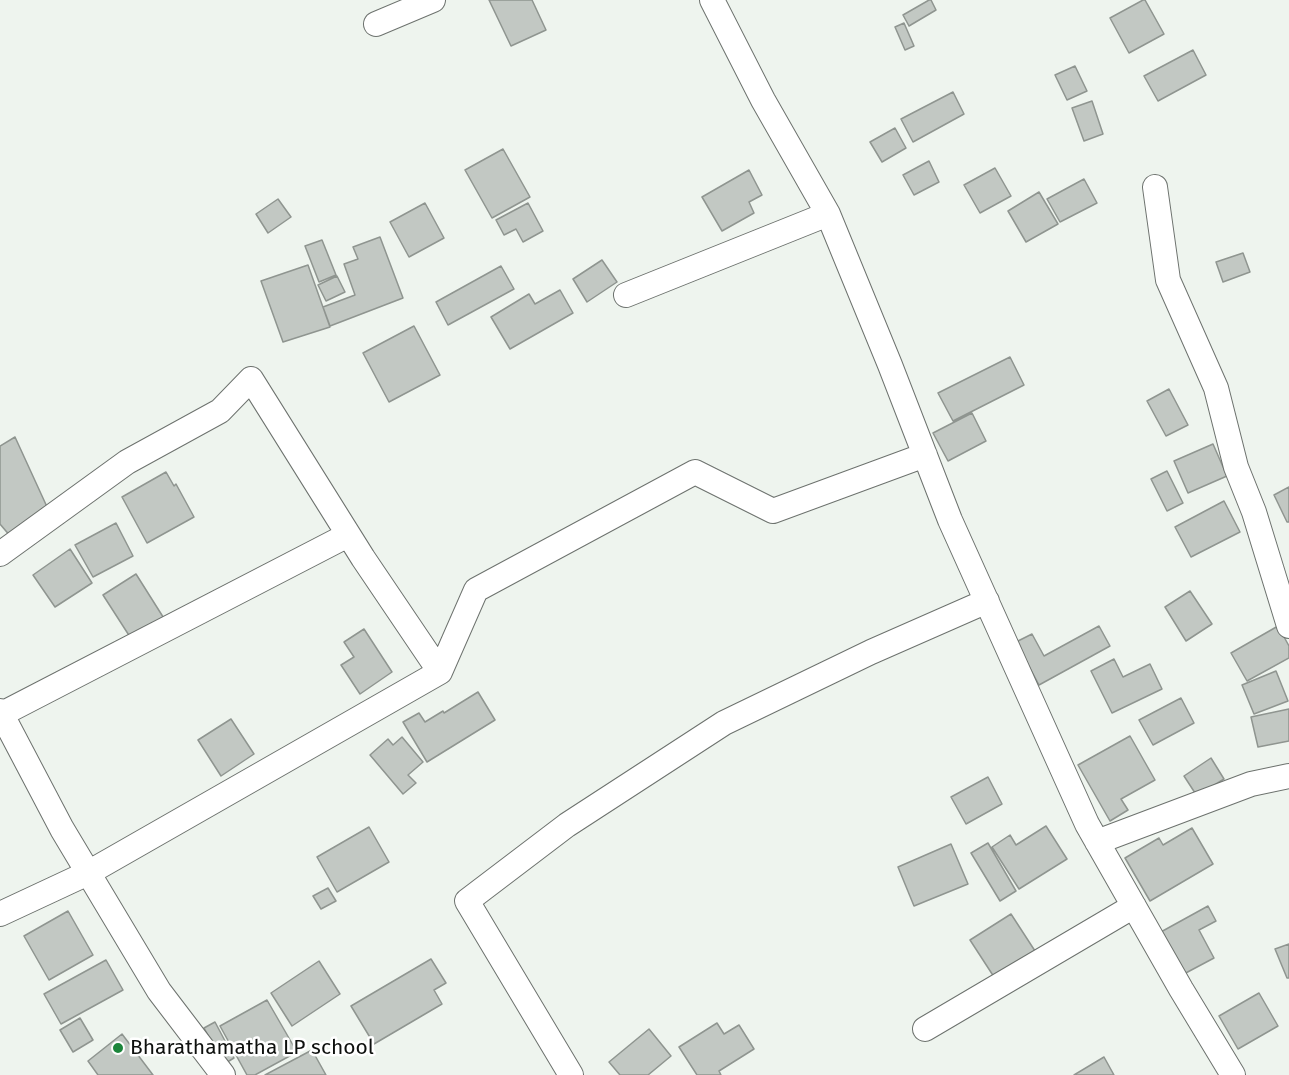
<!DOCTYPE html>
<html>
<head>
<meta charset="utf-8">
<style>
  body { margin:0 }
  canvas { display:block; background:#eef4ee }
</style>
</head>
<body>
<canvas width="1289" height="1075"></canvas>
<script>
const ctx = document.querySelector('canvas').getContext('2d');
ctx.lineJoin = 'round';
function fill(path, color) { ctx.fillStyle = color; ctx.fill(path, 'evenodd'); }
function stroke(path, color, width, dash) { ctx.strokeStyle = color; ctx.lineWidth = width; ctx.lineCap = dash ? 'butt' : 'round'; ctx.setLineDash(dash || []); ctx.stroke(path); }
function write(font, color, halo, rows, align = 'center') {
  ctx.font = font + ' "Fira Sans",sans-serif'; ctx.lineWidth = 5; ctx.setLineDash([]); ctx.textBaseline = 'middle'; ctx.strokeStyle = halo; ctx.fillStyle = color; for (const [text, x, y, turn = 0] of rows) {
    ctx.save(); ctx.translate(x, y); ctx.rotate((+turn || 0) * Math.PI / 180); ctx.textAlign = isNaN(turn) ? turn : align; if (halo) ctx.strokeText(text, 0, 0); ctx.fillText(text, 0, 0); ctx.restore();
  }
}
const building = new Path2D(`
  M489,0H532L546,30L511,46Z
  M929,0H931L936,10L909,26L903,15Z
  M1143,0H1145L1164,34L1129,53L1110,18Z
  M904,23L914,46L905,50L895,27Z
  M1193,50L1206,75L1158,101L1144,76Z
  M1075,66L1087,91L1067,100L1055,75Z
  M953,92L964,114L913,142L901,119Z
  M1092,101L1103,134L1084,141L1072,108Z
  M895,128L906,148L882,162L870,142Z
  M503,149L530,197L492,218L465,170Z
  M929,161L939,182L914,195L903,175Z
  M995,168L1011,196L980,213L964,185Z
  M749,170L762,195L749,202L754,213L722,231L702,197Z
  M1084,179L1097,203L1060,222L1047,199Z
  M1039,192L1058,224L1026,242L1008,211Z
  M278,199L291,217L268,233L256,214Z
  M425,203L444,238L409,257L390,222Z
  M528,203L543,231L523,242L516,229L504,235L496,220Z
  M380,237L403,298L330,326L323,307L355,295L344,264L358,259L353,247Z
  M322,240L336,275L319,282L305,246Z
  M1243,253L1250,272L1223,282L1216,262Z
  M602,260L617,282L587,302L573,279Z
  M308,265L330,327L283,342L261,281Z
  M501,266L514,289L448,325L436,302Z
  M337,276L345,292L326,301L318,285Z
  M560,290L573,313L510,349L491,317L529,294L535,304Z
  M414,326L440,375L389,402L363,353Z
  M1010,357L1024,385L953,421L938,393Z
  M1169,389L1188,425L1166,436L1147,401Z
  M972,413L986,441L948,461L933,433Z
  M15,437L48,509L11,537L0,524V446Z
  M1213,444L1227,476L1188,493L1174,461Z
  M1167,471L1183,503L1167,511L1151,479Z
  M166,472L174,486L176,484L194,517L147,543L122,497Z
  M1289,487V522H1287L1274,495Z
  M1224,501L1240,532L1191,557L1175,527Z
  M116,523L133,556L93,577L75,545Z
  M70,549L92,583L55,607L33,575Z
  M136,574L165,620L132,640L103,595Z
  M1190,591L1212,624L1186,641L1165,607Z
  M1099,626L1110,646L1039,685L1016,642L1032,634L1044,656Z
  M1278,626L1289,646V658L1247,681L1231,653Z
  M364,629L392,672L360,694L341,665L354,657L344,642Z
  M1114,659L1123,677L1150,664L1162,689L1112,713L1091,671Z
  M1276,671L1288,701L1254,714L1242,685Z
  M478,692L495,720L427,762L403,722L419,713L425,722L443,711L444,713Z
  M1181,698L1194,723L1153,745L1139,720Z
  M1289,709V741L1258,747L1251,717Z
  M231,719L254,754L221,776L198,740Z
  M1130,736L1155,780L1121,799L1128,810L1110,821L1078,765Z
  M402,737L423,762L408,775L416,783L403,794L370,755L388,739L393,745Z
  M1211,758L1224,779L1197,796L1184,776Z
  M988,777L1002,804L966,824L951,797Z
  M1046,826L1067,859L1019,889L992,847L1010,835L1016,845Z
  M369,827L389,862L337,892L317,857Z
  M1192,828L1213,864L1150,901L1125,858L1159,838L1163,845Z
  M988,843L1016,891L1000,901L971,853Z
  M951,844L968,884L914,906L898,867Z
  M328,888L336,901L321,909L313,896Z
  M1208,906L1216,921L1199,930L1214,958L1182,975L1159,933Z
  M68,911L93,955L49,980L24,936Z
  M1011,914L1037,954L996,980L970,940Z
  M1289,944V978H1287L1275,949Z
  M431,959L446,983L434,990L442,1004L374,1044L351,1006Z
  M106,960L123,990L61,1024L44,994Z
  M319,961L340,994L292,1026L271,993Z
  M1259,993L1278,1026L1238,1049L1219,1016Z
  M267,1000L297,1052L255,1075H247L220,1026Z
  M80,1018L93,1040L73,1052L60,1030Z
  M215,1022L234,1058L224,1064L204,1028Z
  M717,1023L724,1034L739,1025L754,1049L719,1071L721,1075H697L679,1047Z
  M649,1029L671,1056L648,1075H620L609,1062Z
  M122,1034L153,1075H98L88,1061Z
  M312,1050L326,1075H265Z
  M1104,1057L1114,1075H1074Z`);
const street = new Path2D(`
  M712,0L763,100L828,214L890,365L950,520L1087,824L1181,989L1233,1075
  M376,24L433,0
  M1155,187L1168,280L1216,388L1236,467L1254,512L1289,626
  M626,295L828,214
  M0,554L127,462L220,411L251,379L363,558L440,672
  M0,711L62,829L159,991L223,1075
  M0,715L348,535
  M1097,842L1251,784L1289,776
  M0,914L88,873L440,672L476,590L695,472L773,511L925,455
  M925,1029L1134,906
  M571,1075L467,901L567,825L724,723L871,652L987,601`);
const markers = [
  [118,1048,6,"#1c853b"]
];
const poiNames = [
  ["Bharathamatha LP school",130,1048]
];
fill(building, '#c2c8c3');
stroke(building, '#8f9590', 1.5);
stroke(street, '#6d726e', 26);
stroke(street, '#fff', 24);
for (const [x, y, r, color] of markers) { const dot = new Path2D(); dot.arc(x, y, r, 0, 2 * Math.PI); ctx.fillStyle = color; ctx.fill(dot); stroke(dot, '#fff', 2); }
write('21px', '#0e100e', '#fff', poiNames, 'left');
</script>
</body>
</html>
